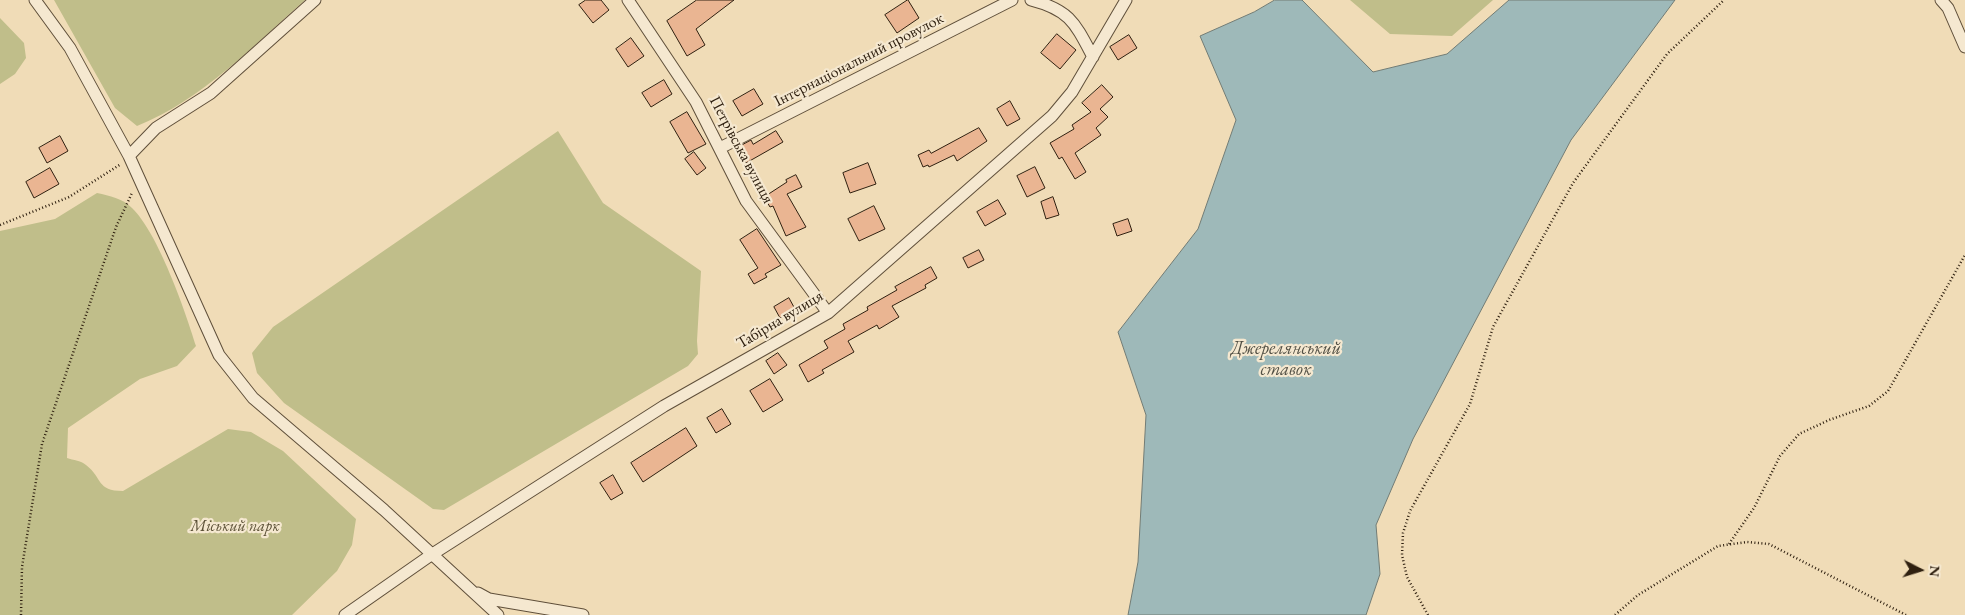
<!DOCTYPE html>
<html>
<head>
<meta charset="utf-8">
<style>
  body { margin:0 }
  #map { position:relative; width:1965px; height:615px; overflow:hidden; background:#f0dcb7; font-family:"EB Garamond",serif }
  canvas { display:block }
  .north { position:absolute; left:1895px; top:545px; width:50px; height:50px; -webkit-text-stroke:4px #f5e8d0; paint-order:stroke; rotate:95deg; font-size:14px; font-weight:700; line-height:20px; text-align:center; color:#2f2010 }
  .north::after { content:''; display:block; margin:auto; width:18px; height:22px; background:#2f2010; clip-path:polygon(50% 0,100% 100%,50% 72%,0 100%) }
</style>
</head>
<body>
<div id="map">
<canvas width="1965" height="615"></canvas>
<div class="north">N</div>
</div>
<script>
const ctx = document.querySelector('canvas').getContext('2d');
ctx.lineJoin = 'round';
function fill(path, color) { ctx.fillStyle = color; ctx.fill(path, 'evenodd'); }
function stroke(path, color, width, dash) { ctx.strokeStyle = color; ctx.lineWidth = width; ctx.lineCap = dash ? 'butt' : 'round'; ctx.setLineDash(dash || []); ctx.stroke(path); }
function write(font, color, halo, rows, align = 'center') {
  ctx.font = font + ' "EB Garamond",serif'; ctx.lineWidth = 4.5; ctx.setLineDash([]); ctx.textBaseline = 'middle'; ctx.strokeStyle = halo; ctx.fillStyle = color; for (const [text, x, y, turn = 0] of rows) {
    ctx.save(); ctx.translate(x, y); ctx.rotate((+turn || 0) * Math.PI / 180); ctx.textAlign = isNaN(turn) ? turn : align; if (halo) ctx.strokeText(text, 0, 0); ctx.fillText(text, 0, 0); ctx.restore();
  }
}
const green = new Path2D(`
  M54,0H305C253,46 202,100 137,126L115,108Z
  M1350,0H1493L1452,36L1390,34Z
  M0,18L24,43L26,58L15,74L0,84Z
  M558,131L603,203L701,271L697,341L698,354L688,366L444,510L433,509L284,403L257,373L252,353L273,327Z
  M97,193C110,196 122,198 132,208C158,233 185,310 196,346L177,366L140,379L68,428L67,458C73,460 82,461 86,465C103,478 96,491 123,491L228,429L251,432L283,451L356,519L352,545L337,571L292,615H0V231L55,219Z`);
const water = new Path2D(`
  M1275,0H1302L1373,72L1447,54L1509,0H1675L1571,140L1413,439L1376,525L1380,574L1366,615H1128L1138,562L1146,415L1118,332L1198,229L1236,120L1200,36L1254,12Z`);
const building = new Path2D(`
  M586,0H601L609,10L593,23L579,5Z
  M697,0H734L696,29L705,45L687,56L667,21Z
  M908,0L919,18L897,33L885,15Z
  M1057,34L1076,50L1060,69L1041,53Z
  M1129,35L1137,48L1118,60L1110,47Z
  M631,38L644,56L628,67L616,49Z
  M664,80L672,94L651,107L642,93Z
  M1102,85L1113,97L1100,109L1108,117L1096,128L1101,135L1075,153L1086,172L1075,179L1062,157L1059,159L1050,143L1074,129L1072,125L1091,112L1082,103Z
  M754,89L763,104L742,116L733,101Z
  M1010,101L1020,119L1007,126L997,109Z
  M687,112L706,144L688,153L670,122Z
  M979,128L987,141L957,161L954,155L929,167L928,165L923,167L918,155L929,150L931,153Z
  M776,131L783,142L746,163L738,147L751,140L753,144Z
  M60,136L68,151L47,163L39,148Z
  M694,152L706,168L697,175L685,159Z
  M868,163L876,184L850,193L843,173Z
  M1035,167L1045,188L1027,197L1017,176Z
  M50,168L59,184L34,198L26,182Z
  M796,175L802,187L787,194L806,227L786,236L773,206L770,207L764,197L787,182L786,180Z
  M1053,197L1059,215L1046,219L1041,202Z
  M998,200L1006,214L985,226L977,212Z
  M874,206L885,229L859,241L848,219Z
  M1128,219L1132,231L1117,236L1113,224Z
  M757,229L781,265L765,274L767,277L754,284L748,274L758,268L740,240Z
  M979,250L984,260L968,268L963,258Z
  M931,267L937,278L925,285L926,288L892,306L899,317L879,329L877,325L848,341L854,352L822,370L824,373L808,382L799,365L828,348L824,341L845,329L843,324L868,310L867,307L897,290L895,287Z
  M789,298L795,309L780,318L774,307Z
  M778,353L787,365L774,374L766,361Z
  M770,379L783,400L763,412L750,391Z
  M722,409L731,424L716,433L707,418Z
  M686,428L697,446L643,482L631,463Z
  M613,475L623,493L611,500L600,483Z`);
const path = new Path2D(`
  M0,225L69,197L121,164
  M1729,544L1754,508L1780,456L1799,434L1829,420L1869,406L1888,391L1965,255
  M21,615L22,567L42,444L116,227L132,193
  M1428,615L1407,577L1402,555L1403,533L1410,511L1470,404L1493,327L1573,183L1667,54L1724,0
  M1615,615L1638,595L1718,546L1747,542L1769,544L1906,615`);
const minor = new Path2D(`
  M35,0L70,48L129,156L219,355L253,398L384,510L498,615
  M628,0L696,102L746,201L828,313
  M1031,0C1070,10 1075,23 1093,57
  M1941,0L1948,8L1965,47
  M720,148L1012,0
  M129,156L156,128L211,93L315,0
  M478,593L489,599L583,615
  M345,615L431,555L664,406L828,313L1052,116L1072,92L1126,0`);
const streetNames = [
  ["Інтернаціональний провулок",859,60,-27],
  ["Петрівська вулиця",741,150,62],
  ["Табірна вулиця",780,320,-31]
];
const parkNames = [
  ["Міський парк",235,527]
];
const waterNames = [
  ["Джерелянський",1286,349],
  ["ставок",1286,370]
];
fill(green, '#c0be8a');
fill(water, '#9eb9b9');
stroke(water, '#727c75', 1);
fill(building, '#eab592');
stroke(building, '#2f2010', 1);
stroke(minor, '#5f4f3a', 13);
stroke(path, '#2f2010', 2.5, [1, 2.5]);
stroke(minor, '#f5e8d0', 11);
write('16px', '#2f2010', '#f5e8d0', streetNames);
write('italic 16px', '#5a4f35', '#f5e8d0', parkNames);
write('italic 18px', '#504e43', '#f5e8d0', waterNames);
</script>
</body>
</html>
